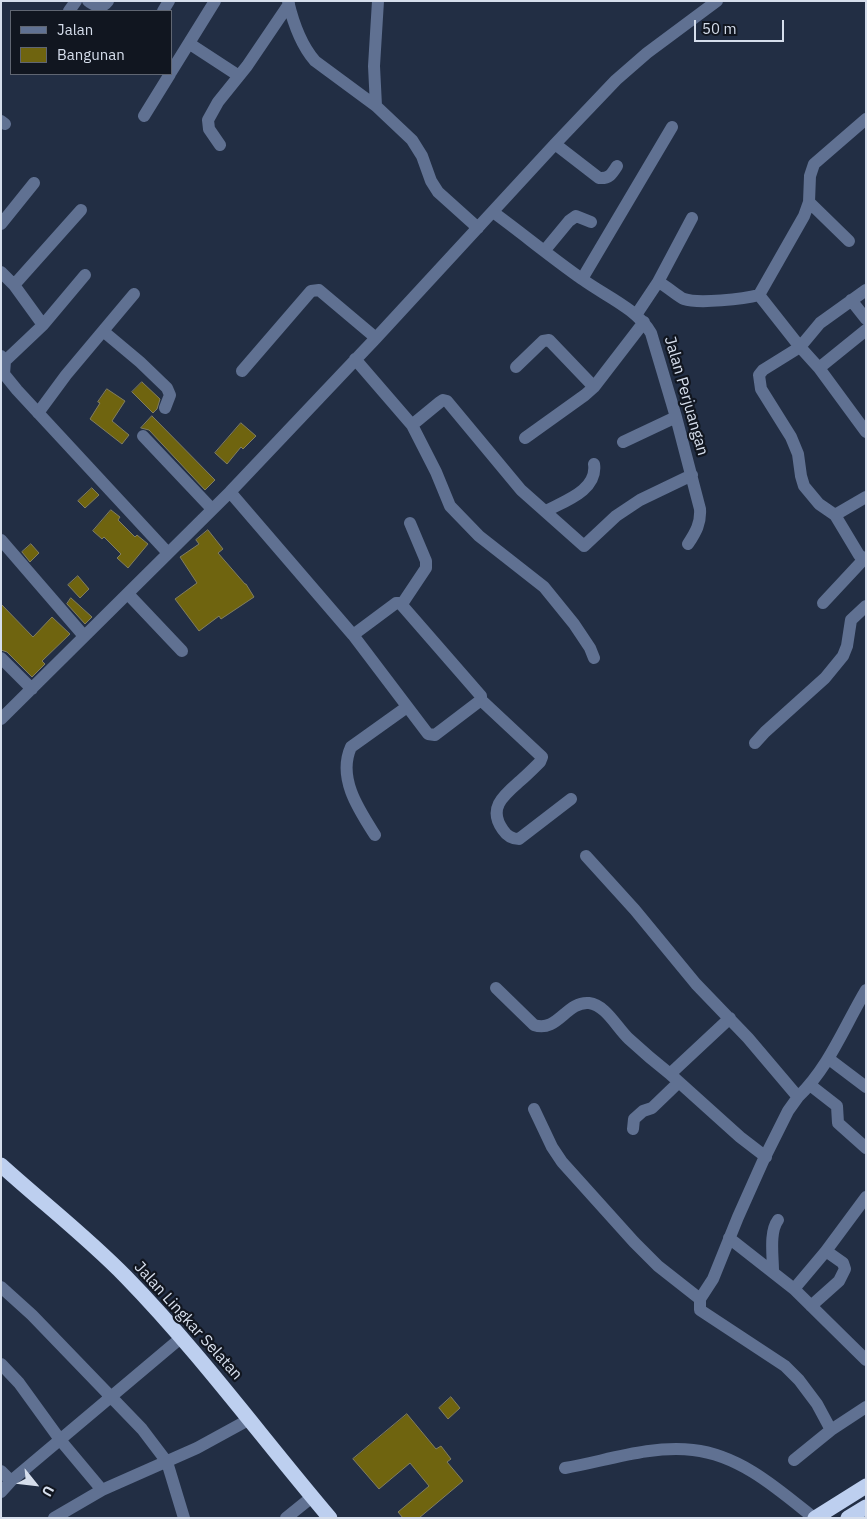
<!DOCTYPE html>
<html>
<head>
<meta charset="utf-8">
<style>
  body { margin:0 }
  #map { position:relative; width:867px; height:1519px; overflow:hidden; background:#222e44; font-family:"IBM Plex Sans",sans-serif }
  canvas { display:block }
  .frame { position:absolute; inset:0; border:2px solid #d6deec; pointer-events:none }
  .legend { position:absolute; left:10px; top:10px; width:162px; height:65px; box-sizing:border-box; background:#111620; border:1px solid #606672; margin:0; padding:6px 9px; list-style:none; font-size:15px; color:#d6deec }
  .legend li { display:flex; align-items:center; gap:10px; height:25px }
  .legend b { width:25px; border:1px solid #606672 }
  .north { position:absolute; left:10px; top:1459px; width:50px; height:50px; -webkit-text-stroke:4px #111620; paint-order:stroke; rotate:119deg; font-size:14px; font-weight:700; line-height:20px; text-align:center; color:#d6deec }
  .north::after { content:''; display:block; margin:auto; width:18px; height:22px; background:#d6deec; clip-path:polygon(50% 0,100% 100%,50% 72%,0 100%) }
  .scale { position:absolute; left:694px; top:20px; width:90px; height:22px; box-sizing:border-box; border:2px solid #d6deec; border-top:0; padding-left:6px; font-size:15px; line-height:18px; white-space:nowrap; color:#d6deec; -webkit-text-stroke:4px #111620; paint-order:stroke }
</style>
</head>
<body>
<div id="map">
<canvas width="867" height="1519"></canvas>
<div class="frame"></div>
<ul class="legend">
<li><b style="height:6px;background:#607192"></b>Jalan</li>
<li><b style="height:14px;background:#6f640f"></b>Bangunan</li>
</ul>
<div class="north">U</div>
<div class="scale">50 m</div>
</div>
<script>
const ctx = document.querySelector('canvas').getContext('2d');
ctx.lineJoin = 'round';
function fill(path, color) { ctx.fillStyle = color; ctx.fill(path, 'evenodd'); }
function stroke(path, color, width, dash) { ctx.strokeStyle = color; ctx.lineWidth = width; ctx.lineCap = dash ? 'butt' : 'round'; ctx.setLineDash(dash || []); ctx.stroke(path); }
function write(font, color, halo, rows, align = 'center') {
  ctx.font = font + ' "IBM Plex Sans",sans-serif'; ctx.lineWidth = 4.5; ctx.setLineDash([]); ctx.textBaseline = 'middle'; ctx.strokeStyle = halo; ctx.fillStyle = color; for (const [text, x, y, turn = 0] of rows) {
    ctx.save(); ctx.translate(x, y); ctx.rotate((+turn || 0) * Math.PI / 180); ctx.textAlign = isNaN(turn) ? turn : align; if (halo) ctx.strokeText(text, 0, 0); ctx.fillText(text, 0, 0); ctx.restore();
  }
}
const building = new Path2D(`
  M142,382L160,399L157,409L153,413L132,392Z
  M107,389L125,401L112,421L129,435L122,444L90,419L100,403L98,402Z
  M152,416L215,480L205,490L149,430L141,428Z
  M241,423L256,436L243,449L241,447L227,464L215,453Z
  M92,488L99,495L85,508L78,501Z
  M111,510L120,517L118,520L135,537L137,535L148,544L128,568L117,558L121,554L104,537L102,539L93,531Z
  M208,530L223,549L218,553L245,584H246L254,597L221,619L219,616L199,631L175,599L197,583L180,557L199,544L196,540Z
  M31,544L39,553L30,562L22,552Z
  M78,576L89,589L80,598L68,585Z
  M71,598L92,617L85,624L67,604Z
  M1,604L33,637L52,617L70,634L42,661L45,664L32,677L7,652L1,650Z
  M451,1397L460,1408L448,1419L439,1408Z
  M407,1414L436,1449L441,1446L451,1459L447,1462L463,1481L419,1518H403L398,1512L429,1486L410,1463L379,1489L353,1459Z`);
const minor = new Path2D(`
  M88,1C96,6 101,10 108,1
  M288,1C293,22 301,45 315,61L376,106L412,140L422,156L431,181L438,192L478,228
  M69,11L76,1
  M163,11L169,1
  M190,44L239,76
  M171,72L215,1
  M376,106L374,66L378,1
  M144,116L170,74
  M1,121L5,124
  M555,144L599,178C609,179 612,174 617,166
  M220,145L209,129L208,120L218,102L247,66L289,4
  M809,202L849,241
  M493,212C523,234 552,258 582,279C605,296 636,308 651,333L676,417L700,509C701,523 696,532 688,544
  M1,224L34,183
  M545,250L569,221L576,216L591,222
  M1,272L14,285L43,325
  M582,279L672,127
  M658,282C667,286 678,297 684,299C698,304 744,299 759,295L804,216L809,202L810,176L814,164L866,119
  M14,285L81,210
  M866,290L820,323L800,347L819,368L866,432
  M759,295L800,347L763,370L759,375L761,389L791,437L798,454L801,476L804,486L819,504L835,515L859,555L866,560
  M851,300L866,319
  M636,315L658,282L692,218
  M103,331L140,362L167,388L170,395L165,408
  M1,356L5,361L4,374L17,390L168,553
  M355,359L412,425L436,472L450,506L479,536L544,587L574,624L590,648L594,658
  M5,361L43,325L85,275
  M516,367L543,341L549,340L594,387
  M819,368L866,330
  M242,371L311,291L319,290L376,338
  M38,413L66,375L134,294
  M412,425L440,402L443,400L447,401L521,490L584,546L616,516L640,500L692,475
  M143,436L212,509
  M525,438L585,395L594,387L644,322
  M623,442L676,417
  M230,492L353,635L428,734L435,735L481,700V696L400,603H396L353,635
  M546,511C565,501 598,490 594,464
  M835,515L866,497
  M1,540L84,636
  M128,594L182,651
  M823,603L864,559
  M402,604L426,568V561L410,523
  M1,658L32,689
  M481,700L542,757L540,762C534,768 527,775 520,781C504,795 487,808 503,830C507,836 512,839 519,839L571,799
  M1,719L230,492L376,338L555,144L616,80L647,53L717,1
  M755,743L765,732L825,678L843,656L847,646L851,620L866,606
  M375,835C359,810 337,778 351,747L407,707
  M586,856L635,910L696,984L748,1038L798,1097L788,1111L763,1161L738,1217L713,1279L700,1299V1310L785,1366L799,1380L817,1404L831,1430L866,1407
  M496,988L534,1025C558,1033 566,1001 589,1003C606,1005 617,1028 629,1039C642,1051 656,1063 670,1074
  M730,1018L670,1074L740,1137L766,1157
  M829,1059L866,1087
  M810,1085L837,1106L838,1123L866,1148
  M798,1097C829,1067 844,1027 866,990
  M534,1109L552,1147L562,1162L634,1242L658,1266L700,1299
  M633,1129L634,1119L643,1111L652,1108L679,1082
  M729,1238L794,1289L866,1360
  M773,1271C773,1256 769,1232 778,1220
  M1,1287L32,1315L142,1429L167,1462L184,1518
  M794,1289L826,1251L866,1197
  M811,1306L839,1281L845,1269L843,1263L826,1251
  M1,1364L19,1383L61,1441L102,1490
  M794,1460L831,1430
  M565,1468C606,1461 650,1445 693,1450C740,1455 778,1489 814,1518
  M1,1471L11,1481
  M1,1492L11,1481L182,1337
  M54,1518L102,1490L197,1448L250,1419
  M286,1518L312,1497`);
const highway = new Path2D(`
  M1,1165C43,1203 87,1237 126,1277C200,1353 262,1438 330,1518
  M815,1518L866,1486
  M848,1518L866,1507`);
const streetNames = [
  ["Jalan Perjuangan",686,396,74],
  ["Jalan Lingkar Selatan",188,1321,48]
];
fill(building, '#6f640f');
stroke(building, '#827e60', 1);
stroke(minor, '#607192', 12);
stroke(highway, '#bdcfef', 15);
write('16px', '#d6deec', '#111620', streetNames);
</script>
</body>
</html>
